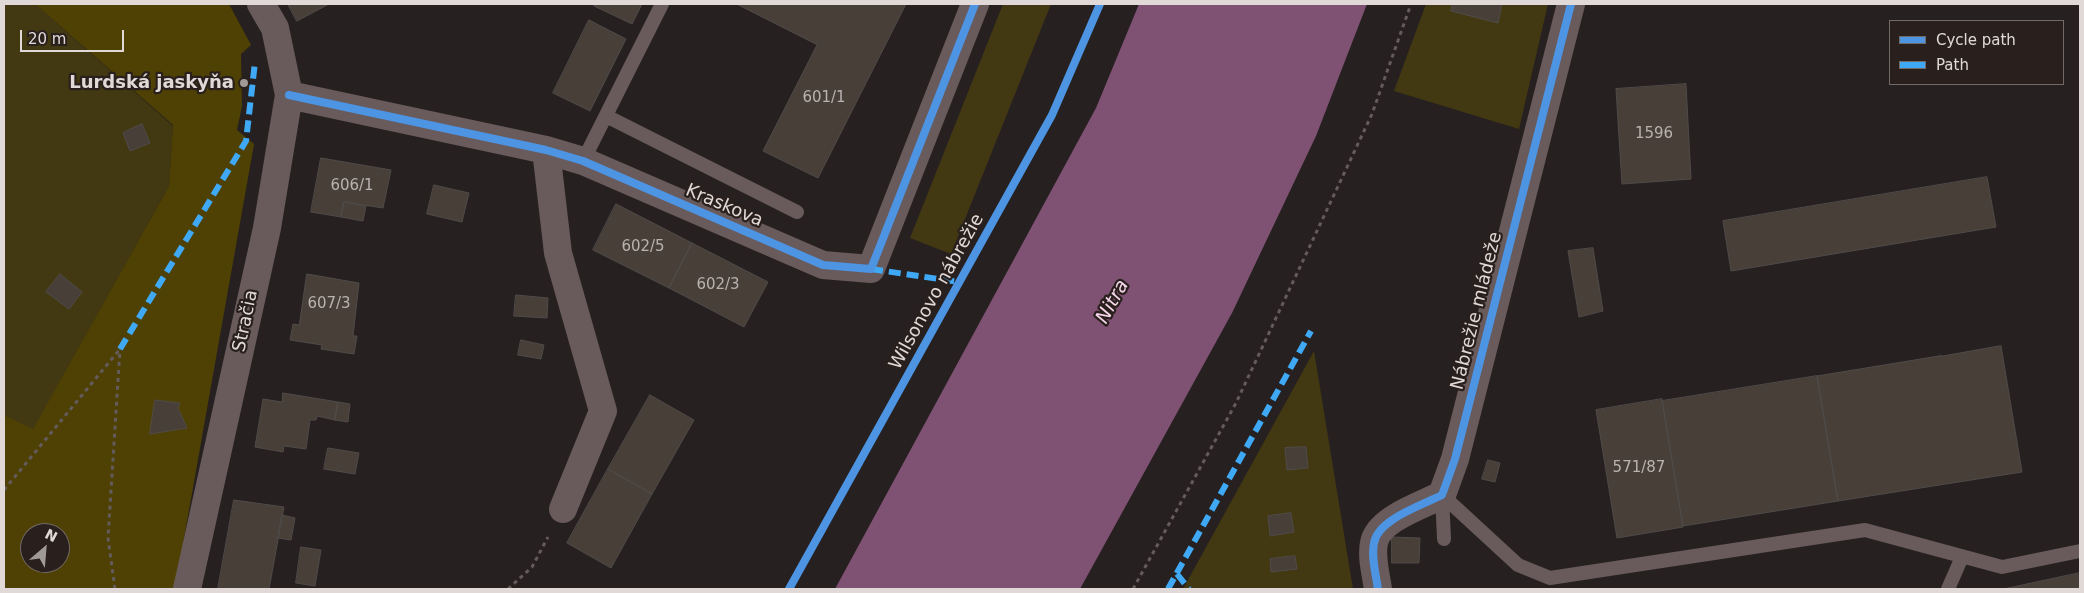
<!DOCTYPE html>
<html>
<head>
<meta charset="utf-8">
<style>
  body { margin:0 }
  #map { position:relative; width:2084px; height:593px; overflow:hidden; background:#262120; font-family:"DejaVu Sans",sans-serif }
  canvas { display:block }
  .frame { position:absolute; inset:0; border:5px solid #e0d9d7; pointer-events:none }
  .legend { position:absolute; left:1889px; top:20px; width:175px; height:65px; box-sizing:border-box; background:#29201d; border:1px solid #726a67; margin:0; padding:6px 9px; list-style:none; font-size:15px; color:#e0d9d7 }
  .legend li { display:flex; align-items:center; gap:10px; height:25px }
  .legend b { width:25px; border:1px solid #726a67 }
  .north { position:absolute; left:20px; top:523px; width:50px; height:50px; box-sizing:border-box; background:#29201d; border:1px solid #726a67; border-radius:50%; rotate:27deg; font-size:14px; font-weight:700; line-height:20px; text-align:center; color:#e0d9d7 }
  .north::after { content:''; display:block; margin:auto; width:18px; height:22px; background:#9f9997; clip-path:polygon(50% 0,100% 100%,50% 72%,0 100%) }
  .scale { position:absolute; left:20px; top:30px; width:104px; height:22px; box-sizing:border-box; border:2px solid #e0d9d7; border-top:0; padding-left:6px; font-size:15px; line-height:18px; white-space:nowrap; color:#e0d9d7; -webkit-text-stroke:4px #29201d; paint-order:stroke }
</style>
</head>
<body>
<div id="map">
<canvas width="2084" height="593"></canvas>
<div class="frame"></div>
<ul class="legend">
<li><b style="height:6px;background:#4d94e3"></b>Cycle path</li>
<li><b style="height:6px;background:#3fa9f5"></b>Path</li>
</ul>
<div class="north">N</div>
<div class="scale">20 m</div>
</div>
<script>
const ctx = document.querySelector('canvas').getContext('2d');
ctx.lineJoin = 'round';
function fill(path, color) { ctx.fillStyle = color; ctx.fill(path, 'evenodd'); }
function stroke(path, color, width, dash) { ctx.strokeStyle = color; ctx.lineWidth = width; ctx.lineCap = dash ? 'butt' : 'round'; ctx.setLineDash(dash || []); ctx.stroke(path); }
function write(font, color, halo, rows, align = 'center') {
  ctx.font = font + ' "DejaVu Sans",sans-serif'; ctx.lineWidth = 4.5; ctx.setLineDash([]); ctx.textBaseline = 'middle'; ctx.strokeStyle = halo; ctx.fillStyle = color; for (const [text, x, y, turn = 0] of rows) {
    ctx.save(); ctx.translate(x, y); ctx.rotate((+turn || 0) * Math.PI / 180); ctx.textAlign = isNaN(turn) ? turn : align; if (halo) ctx.strokeText(text, 0, 0); ctx.fillText(text, 0, 0); ctx.restore();
  }
}
const green = new Path2D(`
  M4,4H35L173,126L169,186L33,430L4,415Z
  M1003,4H1051L951,254L910,238Z
  M1426,4H1548L1519,129L1394,91Z
  M1314,351L1353,589H1183Z`);
const forest = new Path2D(`
  M35,4H229L251,45L241,54L242,106L237,130L254,144L175,589H4V415L33,429L169,186L173,125ZM30,533H60V563H30Z`);
const water = new Path2D(`
  M1139,4H1367L1316,136L1232,313L1080,589H835L1096,108Z`);
const building = new Path2D(`
  M288,4H329L297,21Z
  M595,4H642L632,24L594,6Z
  M737,4H906L818,178L763,151L817,45Z
  M1453,4H1502L1498,23L1451,11Z
  M589,20L626,39L590,111L553,93Z
  M1686,84L1691,179L1622,184L1616,89Z
  M142,124L150,143L130,151L123,133Z
  M321,158L391,170L383,208L344,202L341,217L311,212Z
  M1987,177L1996,227L1731,271L1723,221Z
  M434,185L469,193L462,222L427,214Z
  M344,202L366,206L363,221L341,217Z
  M616,204L692,243L669,288L593,250Z
  M692,243L768,282L744,327L669,288Z
  M1593,248L1603,311L1579,317L1568,251Z
  M60,274L82,292L69,309L46,292Z
  M307,274L359,283L353,336H357L354,354L321,349L322,345L290,340L293,324L299,325Z
  M516,295L548,298L547,318L514,316Z
  M521,340L544,345L541,359L518,355Z
  M2001,346L2022,472L1838,501L1817,376L1939,356L1941,355V356Z
  M1817,376L1838,501L1683,526L1662,401Z
  M283,393L338,402L335,420L317,416L316,420H310L306,449L284,446L283,452L255,447L263,399L282,402Z
  M650,395L694,420L652,494L608,469Z
  M1662,399L1683,527L1617,538L1596,410Z
  M155,400L180,403L178,408L187,428L150,434Z
  M338,402L350,404L348,422L335,420Z
  M1306,447L1308,468L1287,470L1285,448Z
  M328,448L359,453L355,474L324,469Z
  M1488,460L1500,463L1495,482L1482,479Z
  M608,469L652,494L611,568L567,543Z
  M234,500L284,507L269,589H218Z
  M1291,513L1294,532L1270,536L1268,516Z
  M282,515L295,518L291,540L278,538Z
  M1392,537L1420,538L1419,563H1392Z
  M301,547L321,550L315,586L296,583Z
  M1295,556L1297,569L1271,572L1270,559Z
  M2080,573V589H2004Z`);
const path = new Path2D(`
  M4,490L120,349
  M115,589L108,538L120,349
  M508,589L532,567L548,537
  M1133,589L1236,403L1372,114L1411,4`);
const lane = new Path2D(`
  M606,116L797,212
  M583,161L662,4
  M1444,539L1442,495L1518,565L1550,578L1865,530L2002,567L2080,551
  M1948,589L1962,557`);
const street = new Path2D(`
  M289,95L546,150L583,161L823,265L871,269L975,4
  M546,150L558,253L603,411L563,509
  M187,589L267,228L289,95L275,28L261,4
  M1378,589C1376,575 1371,557 1374,543C1378,519 1423,505 1442,495L1455,459L1571,4`);
const quiet = new Path2D(`
  M871,269L959,282
  M120,349L246,141L255,62
  M1177,574L1189,589
  M1168,589L1311,331`);
const cycleway = new Path2D(`
  M289,95L546,150L583,161L823,265L871,269L975,4
  M789,589L1052,115L1100,4
  M1378,589C1376,575 1371,557 1374,543C1378,519 1423,505 1442,495L1455,459L1571,4`);
const markers = [
  [244,83,5,"#9f9997"]
];
const numberNames = [
  ["601/1",824,98],
  ["1596",1654,134],
  ["606/1",352,186],
  ["602/5",643,247],
  ["602/3",718,285],
  ["607/3",329,304],
  ["571/87",1639,468]
];
const poiNames = [
  ["Lurdská jaskyňa",234,83]
];
const streetNames = [
  ["Kraskova",724,206,23],
  ["Wilsonovo nábrežie",937,292,-61],
  ["Nábrežie mládeže",1477,311,-76],
  ["Stračia",246,321,-78]
];
const waterNames = [
  ["Nitra",1113,302,-61]
];
fill(green, '#423812');
fill(forest, '#4f4104');
fill(water, '#7f5172');
fill(building, '#473f38');
stroke(building, '#4f4b49', 1);
stroke(path, '#645b5c', 3, [4, 4]);
stroke(lane, '#695a5c', 14);
stroke(street, '#695a5c', 28);
stroke(quiet, '#3fa9f5', 6, [12, 6]);
stroke(cycleway, '#4d94e3', 8);
for (const [x, y, r, color] of markers) { const dot = new Path2D(); dot.arc(x, y, r, 0, 2 * Math.PI); ctx.fillStyle = color; ctx.fill(dot); stroke(dot, '#29201d', 2); }
write('15px', '#bab2af', null, numberNames);
write('bold 18px', '#e0d9d7', '#29201d', poiNames, 'right');
write('18px', '#e0d9d7', '#29201d', streetNames);
write('italic 19px', '#f7d7ec', '#29201d', waterNames);
</script>
</body>
</html>
